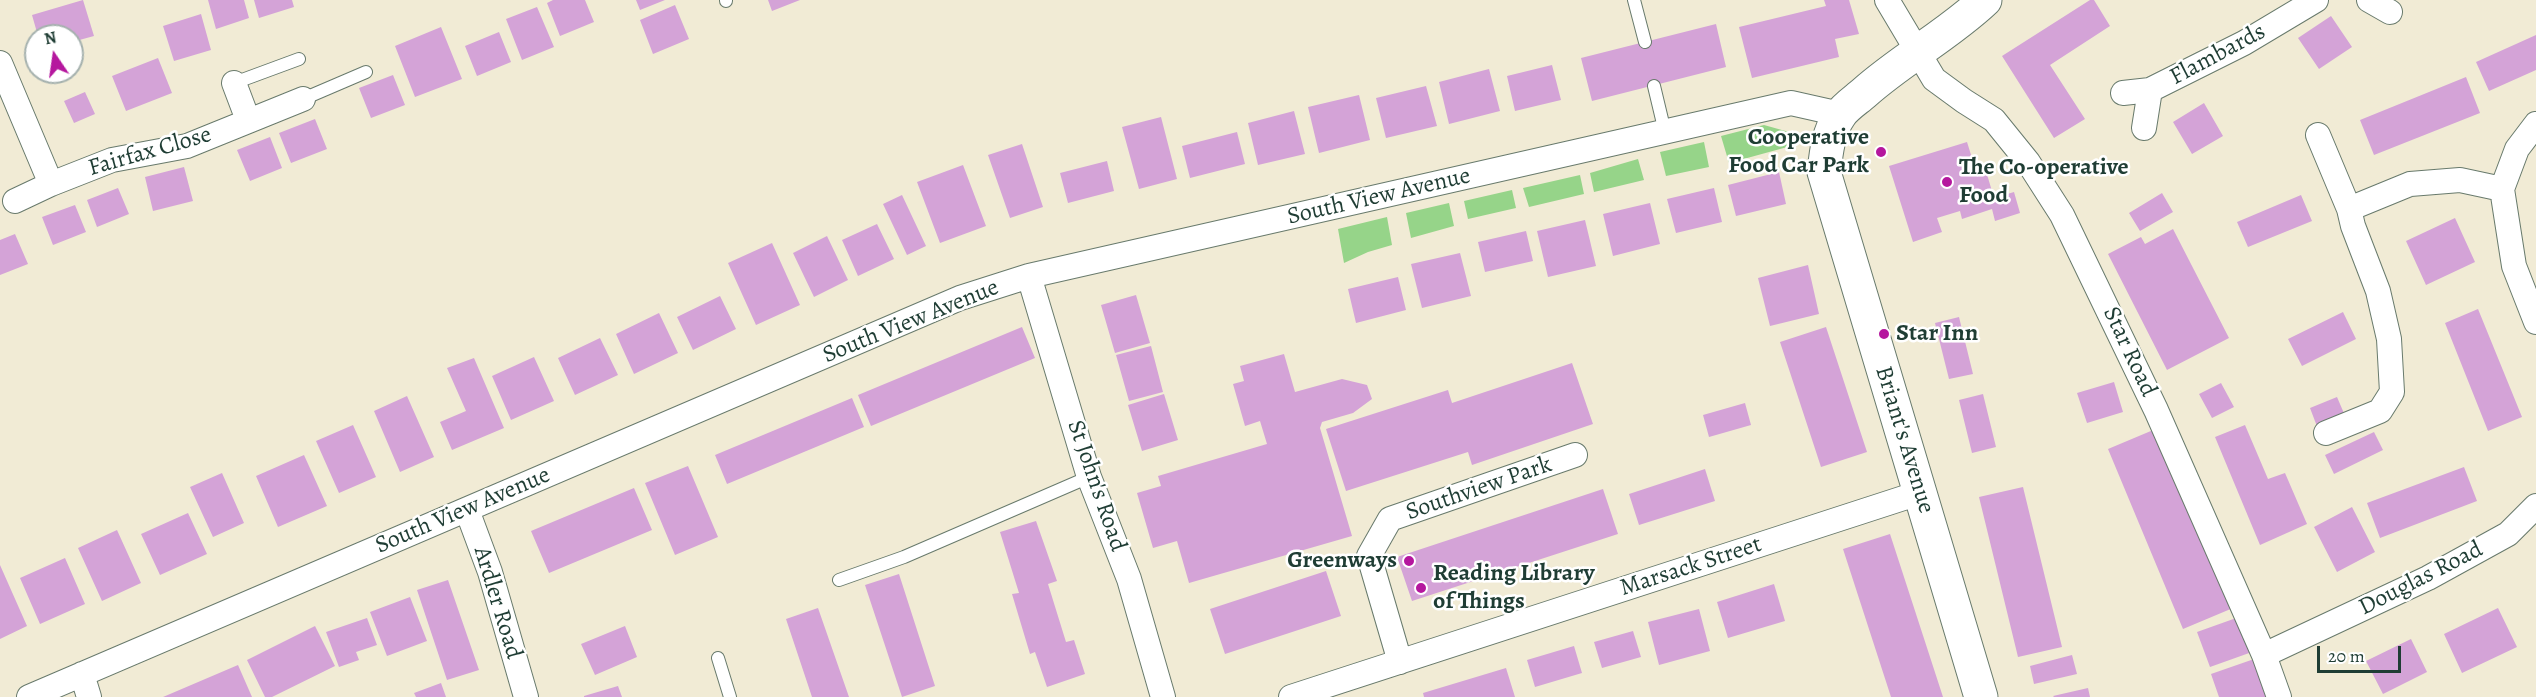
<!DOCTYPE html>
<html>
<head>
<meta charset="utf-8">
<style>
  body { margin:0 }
  #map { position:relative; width:2536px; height:697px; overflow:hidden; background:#f1ebd5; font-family:Alegreya,serif }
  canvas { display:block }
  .north { position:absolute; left:24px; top:24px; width:60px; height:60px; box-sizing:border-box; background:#fff; border:2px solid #a5b1ae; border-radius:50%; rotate:347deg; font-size:16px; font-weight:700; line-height:24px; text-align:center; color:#1f3d34 }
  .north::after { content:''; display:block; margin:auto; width:21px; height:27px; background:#b5179e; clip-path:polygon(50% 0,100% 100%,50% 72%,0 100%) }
  .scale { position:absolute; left:2317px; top:646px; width:84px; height:27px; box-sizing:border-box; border:3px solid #1f3d34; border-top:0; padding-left:8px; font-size:18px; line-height:21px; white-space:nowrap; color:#1f3d34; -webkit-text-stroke:4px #fff; paint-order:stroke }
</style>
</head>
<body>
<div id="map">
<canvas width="2536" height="697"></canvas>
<div class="north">N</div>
<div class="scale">20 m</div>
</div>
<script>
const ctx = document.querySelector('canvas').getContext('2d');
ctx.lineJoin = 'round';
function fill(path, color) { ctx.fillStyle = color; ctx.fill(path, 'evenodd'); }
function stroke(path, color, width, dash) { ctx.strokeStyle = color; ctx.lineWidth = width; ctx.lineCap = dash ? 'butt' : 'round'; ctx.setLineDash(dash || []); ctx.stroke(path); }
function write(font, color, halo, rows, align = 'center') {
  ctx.font = font + ' Alegreya,serif'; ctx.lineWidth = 5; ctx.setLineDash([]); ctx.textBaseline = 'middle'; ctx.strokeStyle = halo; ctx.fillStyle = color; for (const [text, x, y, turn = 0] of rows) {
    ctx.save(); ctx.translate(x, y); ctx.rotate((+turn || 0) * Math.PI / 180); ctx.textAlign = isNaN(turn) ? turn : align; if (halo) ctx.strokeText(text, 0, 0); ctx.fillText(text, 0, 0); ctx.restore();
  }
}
const green = new Path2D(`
  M1764,125L1789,132L1791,146L1729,163L1721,136Z
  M1704,142L1709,167L1666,176L1660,152Z
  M1638,159L1644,180L1594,192L1590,173Z
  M1580,175L1584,194L1529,207L1523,188Z
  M1512,190L1516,208L1468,219L1464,201Z
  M1449,203L1454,226L1411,238L1406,213Z
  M1387,217L1392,245L1368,252L1344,263L1338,229Z`);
const building = new Path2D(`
  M83,0L94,36L72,42V36H38L32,15Z
  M208,0H244L249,18L216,29Z
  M254,0H292L294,7L259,18Z
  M553,0H585L594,22L560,36L547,3Z
  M636,0H665L640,10Z
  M768,0H800L772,11Z
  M1824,0H1849L1859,34L1835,39L1839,57L1752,78L1739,27L1826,6Z
  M2090,0H2094L2110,26L2050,65L2085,119L2054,138L2002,56Z
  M675,5L689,39L653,54L640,20Z
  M537,7L554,47L522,60L506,19Z
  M201,14L211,50L174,61L163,26Z
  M2331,16L2352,47L2319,69L2298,38Z
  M1716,24L1726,67L1592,101L1581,58Z
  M441,27L462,79L415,97L395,46Z
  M499,32L511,62L477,76L465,46Z
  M2536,35V70L2489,91L2476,62Z
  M158,58L172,93L126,111L112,76Z
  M1552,65L1561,100L1515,111L1507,76Z
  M1489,69L1500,111L1449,124L1439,82Z
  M393,75L405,105L371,118L359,88Z
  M2466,77L2480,113L2374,155L2360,120Z
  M1426,86L1437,126L1386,138L1376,98Z
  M85,92L95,114L74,123L64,101Z
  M1359,95L1370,140L1319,153L1308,107Z
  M2204,103L2223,136L2192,154L2173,122Z
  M1294,111L1305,154L1258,165L1248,123Z
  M1161,117L1177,179L1139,189L1122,127Z
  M315,119L327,149L291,163L279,133Z
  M1237,132L1245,164L1190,178L1182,146Z
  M270,137L282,168L250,181L237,150Z
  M1967,142L1977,174L1986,171L1994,198L2014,192L2020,213L1995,221L1992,209L1962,219L1960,211L1937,218L1942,232L1913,242L1889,166Z
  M1022,144L1043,207L1010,218L988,155Z
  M1107,161L1114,191L1068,203L1060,173Z
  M963,165L986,226L940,243L917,182Z
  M184,167L193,201L153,211L145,177Z
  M1779,172L1786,204L1736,216L1728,185Z
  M118,188L129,214L97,227L87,200Z
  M1714,188L1722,222L1676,233L1667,199Z
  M2162,193L2173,212L2140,231L2129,213Z
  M902,195L926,246L907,255L883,204Z
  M2301,195L2312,221L2248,247L2237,222Z
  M1650,203L1660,244L1613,256L1603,214Z
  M75,205L86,232L53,245L42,217Z
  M2455,218L2475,262L2426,285L2406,241Z
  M1585,220L1596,266L1548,277L1537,231Z
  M877,224L894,259L858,276L842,240Z
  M2173,229L2229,338L2167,370L2108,254L2141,237L2145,244Z
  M1526,231L1533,261L1485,272L1478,242Z
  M15,234L28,264L0,275V240Z
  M827,236L848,280L814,297L793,253Z
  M772,243L800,305L756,325L728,263Z
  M1460,253L1471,296L1422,308L1411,264Z
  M1808,265L1819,314L1770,326L1758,278Z
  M1398,277L1406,310L1356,323L1348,289Z
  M1136,295L1150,343L1115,353L1101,305Z
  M720,296L736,329L693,350L677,317Z
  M2478,309L2522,417L2488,431L2445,323Z
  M2343,312L2356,339L2302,366L2288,339Z
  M659,313L678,353L634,374L616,334Z
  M1959,317L1973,374L1949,379L1935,323Z
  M1022,327L1035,358L871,426L858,395Z
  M1826,327L1867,452L1821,467L1780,342Z
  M600,338L618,375L575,395L558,358Z
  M1151,346L1163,392L1129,401L1116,355Z
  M1284,354L1295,392L1342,379L1367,385L1372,399L1353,413L1322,422L1320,428L1352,536L1189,583L1177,541L1153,548L1137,493L1161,486L1158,476L1267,444L1260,421L1245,426L1233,384L1244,381L1240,366Z
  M534,357L554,401L511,420L492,376Z
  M474,358L504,428L452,450L440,422L466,411L447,368Z
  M1572,363L1593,424L1472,465L1468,452L1346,491L1326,429L1448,390L1452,403Z
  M2114,382L2123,412L2087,423L2077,393Z
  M2221,383L2234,407L2212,418L2199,394Z
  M1164,394L1178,440L1142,451L1128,405Z
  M1983,394L1996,447L1972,453L1959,400Z
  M407,396L434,457L400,472L374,411Z
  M2337,397L2346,418L2318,429L2310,408Z
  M852,398L864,427L727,484L715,455Z
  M1745,403L1751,425L1709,437L1703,415Z
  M353,425L376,477L339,493L316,441Z
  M2245,425L2268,479L2285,473L2307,524L2260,545L2215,437Z
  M2158,428L2233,608L2183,629L2108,449Z
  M2374,432L2383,450L2334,474L2325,455Z
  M304,455L327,506L278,527L256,476Z
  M688,466L718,537L675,555L645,483Z
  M2464,467L2477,501L2380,538L2367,503Z
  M1705,469L1715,501L1639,525L1629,494Z
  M222,473L244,523L213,537L190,487Z
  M2023,487L2062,647L2018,657L1979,497Z
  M634,488L652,530L549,573L531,531Z
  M1603,489L1618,534L1412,601L1397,557Z
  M2352,507L2375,552L2337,572L2314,527Z
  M188,513L207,554L160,575L141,534Z
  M1036,521L1057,581L1048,584L1066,642L1074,640L1085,674L1047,687L1035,652L1030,654L1012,594L1019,593L1000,532Z
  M117,530L141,583L102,601L78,548Z
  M1890,534L1943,697H1891L1843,549Z
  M65,558L85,604L40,624L20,578Z
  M0,565L27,626L0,639Z
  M1326,571L1341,616L1225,654L1210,609Z
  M899,574L935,686L902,697L865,585Z
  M448,580L479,670L447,680L417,590Z
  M1774,584L1785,621L1728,638L1717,602Z
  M410,597L427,641L387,656L370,612Z
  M818,608L849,697H812L786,619Z
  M2498,608L2517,647L2462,673L2444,634Z
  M1699,609L1710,651L1659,665L1648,622Z
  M2239,617L2252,652L2210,667L2197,632Z
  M367,618L377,645L356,652L359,660L339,667L326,632Z
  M315,626L335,666L272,697H265L247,660Z
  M625,626L637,657L595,675L581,644Z
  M1633,631L1641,657L1602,668L1594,642Z
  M2411,639L2427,672L2383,694L2366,661Z
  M1574,646L1582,673L1535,687L1527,660Z
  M2072,655L2077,674L2034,684L2030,666Z
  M2257,658L2270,697H2219L2211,674Z
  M238,665L252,697H163Z
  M1506,668L1515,697H1424L1423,693Z
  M441,683L446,697H416L414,693Z
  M618,686L622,697H584V696Z
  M2088,688L2090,697H2054L2053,696Z`);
const service = new Path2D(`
  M726,0V1
  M1634,0L1645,42
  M234,83L299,59
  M1654,86L1665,132
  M303,99L366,72
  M839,580L904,557L1089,477
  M718,658L730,697`);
const minor = new Path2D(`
  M1887,0L1934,79L1964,101L1994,120L2028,162L2062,215L2156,410L2264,655L2279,697
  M2369,0L2390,12
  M0,63L51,184L112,160L187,146L303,99
  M234,83L248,120
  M2123,93L2150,90
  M2536,124L2517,149L2502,189L2514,266L2536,322
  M2144,128L2150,90L2244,43L2316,0
  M2318,135L2349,209
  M15,201L51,184
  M1029,276L1089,477L1129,579L1163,697
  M2326,433L2380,411L2392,392L2389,339L2378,291L2353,226L2349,209L2410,184L2460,180L2502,189
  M467,510L490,572L526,697
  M2264,655L2428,578L2508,534L2536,506
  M1400,662L1369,556L1390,519L1575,455
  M82,674L89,697
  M29,697L960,298L1029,276L1791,103L1840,114
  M1291,697L1919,493`);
const secondary = new Path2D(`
  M1981,697L1824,172C1826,153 1828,132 1840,115C1845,107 1856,100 1864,93C1902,59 1948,35 1985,0`);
const markers = [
  [1881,152,6,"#b5179e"],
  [1947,182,6,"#b5179e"],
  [1884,334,6,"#b5179e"],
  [1409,561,6,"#b5179e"],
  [1421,588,6,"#b5179e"]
];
const streetNames = [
  ["Flambards",2218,55,-28],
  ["Fairfax Close",150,152,-16],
  ["South View Avenue",1379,197,-13],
  ["South View Avenue",911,322,-22],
  ["Star Road",2129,352,65],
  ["Briant's Avenue",1904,440,73],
  ["St John's Road",1096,486,71],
  ["Southview Park",1479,489,-19],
  ["South View Avenue",463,511,-23],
  ["Marsack Street",1691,567,-18],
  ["Douglas Road",2421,579,-27],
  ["Ardler Road",497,603,73]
];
const poiNames = [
  ["Cooperative",1869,138,"right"],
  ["Food Car Park",1869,166,"right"],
  ["The Co-operative",1959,168],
  ["Food",1959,196],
  ["Star Inn",1896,334],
  ["Greenways",1397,561,"right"],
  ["Reading Library",1433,574],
  ["of Things",1433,602]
];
fill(green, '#96d489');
fill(building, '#d4a3d7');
stroke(service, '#687a6c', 14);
stroke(minor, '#687a6c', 26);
stroke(secondary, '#687a6c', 35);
stroke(service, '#fff', 12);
stroke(minor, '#fff', 24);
stroke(secondary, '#fff', 33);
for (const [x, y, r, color] of markers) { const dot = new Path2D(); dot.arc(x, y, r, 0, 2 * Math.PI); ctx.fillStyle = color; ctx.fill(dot); stroke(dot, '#fff', 2); }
write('24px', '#1f3d34', '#fff', streetNames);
write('bold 24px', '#1f3d34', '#fff', poiNames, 'left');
</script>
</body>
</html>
